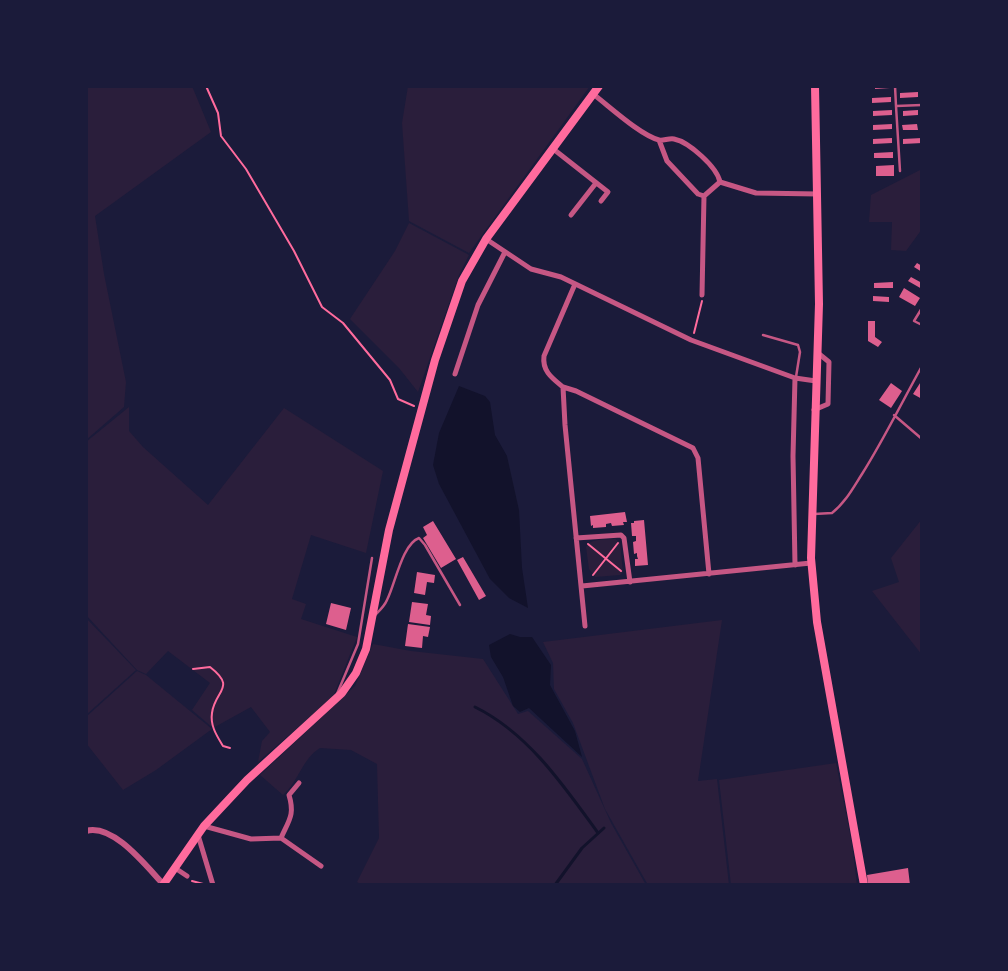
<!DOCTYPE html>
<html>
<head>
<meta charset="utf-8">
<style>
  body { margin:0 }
  #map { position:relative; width:1008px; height:971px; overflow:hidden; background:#1b1b3a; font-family:Raleway,sans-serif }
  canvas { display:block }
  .frame { position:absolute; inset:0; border:88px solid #1b1b3a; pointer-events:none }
</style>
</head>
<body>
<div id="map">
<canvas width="1008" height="971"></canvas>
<div class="frame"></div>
</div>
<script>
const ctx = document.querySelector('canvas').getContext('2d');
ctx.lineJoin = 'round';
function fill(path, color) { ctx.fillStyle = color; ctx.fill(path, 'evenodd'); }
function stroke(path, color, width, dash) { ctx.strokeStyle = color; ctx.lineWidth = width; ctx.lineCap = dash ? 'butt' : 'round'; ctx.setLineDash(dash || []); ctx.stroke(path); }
const green = new Path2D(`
  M86,86H192L211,132L95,216L104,274L126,382L124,407L86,440Z
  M408,86H590L469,253L409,221L402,123Z
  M922,169V229L906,251L891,250L892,222H869L871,195Z
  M409,223L469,255L459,275L418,392L399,368L350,319L395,251Z
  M129,407V431L143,447L208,505L284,408L383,471L366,553L311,535L292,599L306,604L301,619L357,637L333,697L258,762L262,741L270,732L251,707L213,728L192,710L210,683L168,651L146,674L137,670L86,615V442Z
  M922,519V655L872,591L899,582L891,558Z
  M615,539L620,542L623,572L620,575L595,577L589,569L586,547C591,538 605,540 615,539Z
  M86,618L136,670L86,715Z
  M722,620L698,781L717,779L729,885H648L605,809L573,723L554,689L553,663L543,642Z
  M373,644L411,651L483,659L518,714L528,711L582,759L611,823L646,885H362L357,882L379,838L377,764L351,750L320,748C302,759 299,781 283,795L260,775L355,686Z
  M137,671L146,675L212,729L156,770L123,790L86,743V717Z
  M836,763L852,844L857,885H731L719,780Z`);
const water = new Path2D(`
  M459,386L485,396L490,402L495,435L507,456L519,510L522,568L528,608L509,598L490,579L439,484L433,465L439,433Z
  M510,634L520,637H532L551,665L550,685L575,731L582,757L529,708L520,712L513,706L503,677L491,657L489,645Z`);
const stream = new Path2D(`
  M475,707C528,733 564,786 598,833
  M555,885L582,848L604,828`);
const building = new Path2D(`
  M875,86H890V88L875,89Z
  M918,92V97L900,98V93Z
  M891,97V102L872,103V98Z
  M892,110V115L873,116V111Z
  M918,110V115L903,116V111Z
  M892,124V129L873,130V125Z
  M917,124L918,130H903L902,125Z
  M892,138V143L873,144V139Z
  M922,138V143L903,144V139Z
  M893,152V158H874V153Z
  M894,165V176H876V166Z
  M917,263L922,266V272L914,267Z
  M911,277L922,283V289L908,281Z
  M893,282V288H874V283Z
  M904,288L920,298L915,306L899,297Z
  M873,296L889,297V302L873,301Z
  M868,321H875V337L882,342L878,347L868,341Z
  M922,380V399L913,394Z
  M891,383L902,391L891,408L879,400Z
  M625,512L627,522H623L624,525L612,526L611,523L606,524V527L593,528V525L591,526L590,516Z
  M644,520L648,565L635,566V559H638L637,556V553L634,554L633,542L636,541V536H632L631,523H634V521Z
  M433,521L456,559L441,568L423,538L427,535L423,527Z
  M463,557L486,596L479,600L457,560Z
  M417,572L435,575L434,583L427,582L425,595L414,593Z
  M412,602L428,604L426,615L431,616L430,625L409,622Z
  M331,603L351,608L346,630L326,624Z
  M408,624L430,627L428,637L423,636L422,648L405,646Z
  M908,868L910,885H868L867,875Z`);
const path = new Path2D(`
  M206,86L218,113L221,136L246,169L294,251L322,307L343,323L390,380L398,399L414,406
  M694,333L702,301
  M588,544L621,571
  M593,575L618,543
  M193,669L210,667C237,688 215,690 212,713C210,726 217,736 223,746L230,748
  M192,881L207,885`);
const service = new Path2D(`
  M895,86L896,106
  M900,171L896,106L922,105
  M922,308L914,321L922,325
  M763,335L798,345L800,352L796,377
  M894,415L922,439
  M814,514L832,513C845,503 853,488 862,474C884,439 902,402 922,366
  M375,615C379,611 384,607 387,600C395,585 402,544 419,538L425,545L460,605
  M337,694L358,644L372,558`);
const minor = new Path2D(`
  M593,94C609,106 640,135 659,140C663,141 669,138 674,139C689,142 717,167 720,182L756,193L818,194
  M659,140L667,161L698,194L704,196L720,182
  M552,148L608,192L601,201
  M571,215L596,183
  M486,239L531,269L561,277L691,340L795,378L816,381
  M575,284L544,356C542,371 552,378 563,387L565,425L585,626
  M702,295L704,196
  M455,374L478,305L505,252
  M563,387L576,391L693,448L698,458L709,574
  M814,410L828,404L829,362L818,353
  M576,538L621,535L624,538L630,582
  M795,565L793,456L795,378
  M582,586L811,563
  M204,826L251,839L281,838L321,866
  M198,835L213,885
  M281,838C289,820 295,815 289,795L299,783
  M175,868L187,876`);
const tertiary = new Path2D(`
  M86,831C113,823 146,866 163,884`);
const secondary = new Path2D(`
  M815,86L819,304L811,558L817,622L864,885
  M163,885L204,826L218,811L247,780L342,693L356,673L366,649L389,530L422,408L435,360L462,281L486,239L599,86`);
fill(green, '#2a1e3b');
fill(water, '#12122b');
stroke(stream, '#12122b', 3);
fill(building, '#dd5f8e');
stroke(path, '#ff6b9d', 2);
stroke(service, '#c65784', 2.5);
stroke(minor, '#c65784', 5);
stroke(tertiary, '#c65784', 6);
stroke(secondary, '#ff6b9d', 8);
</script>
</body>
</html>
